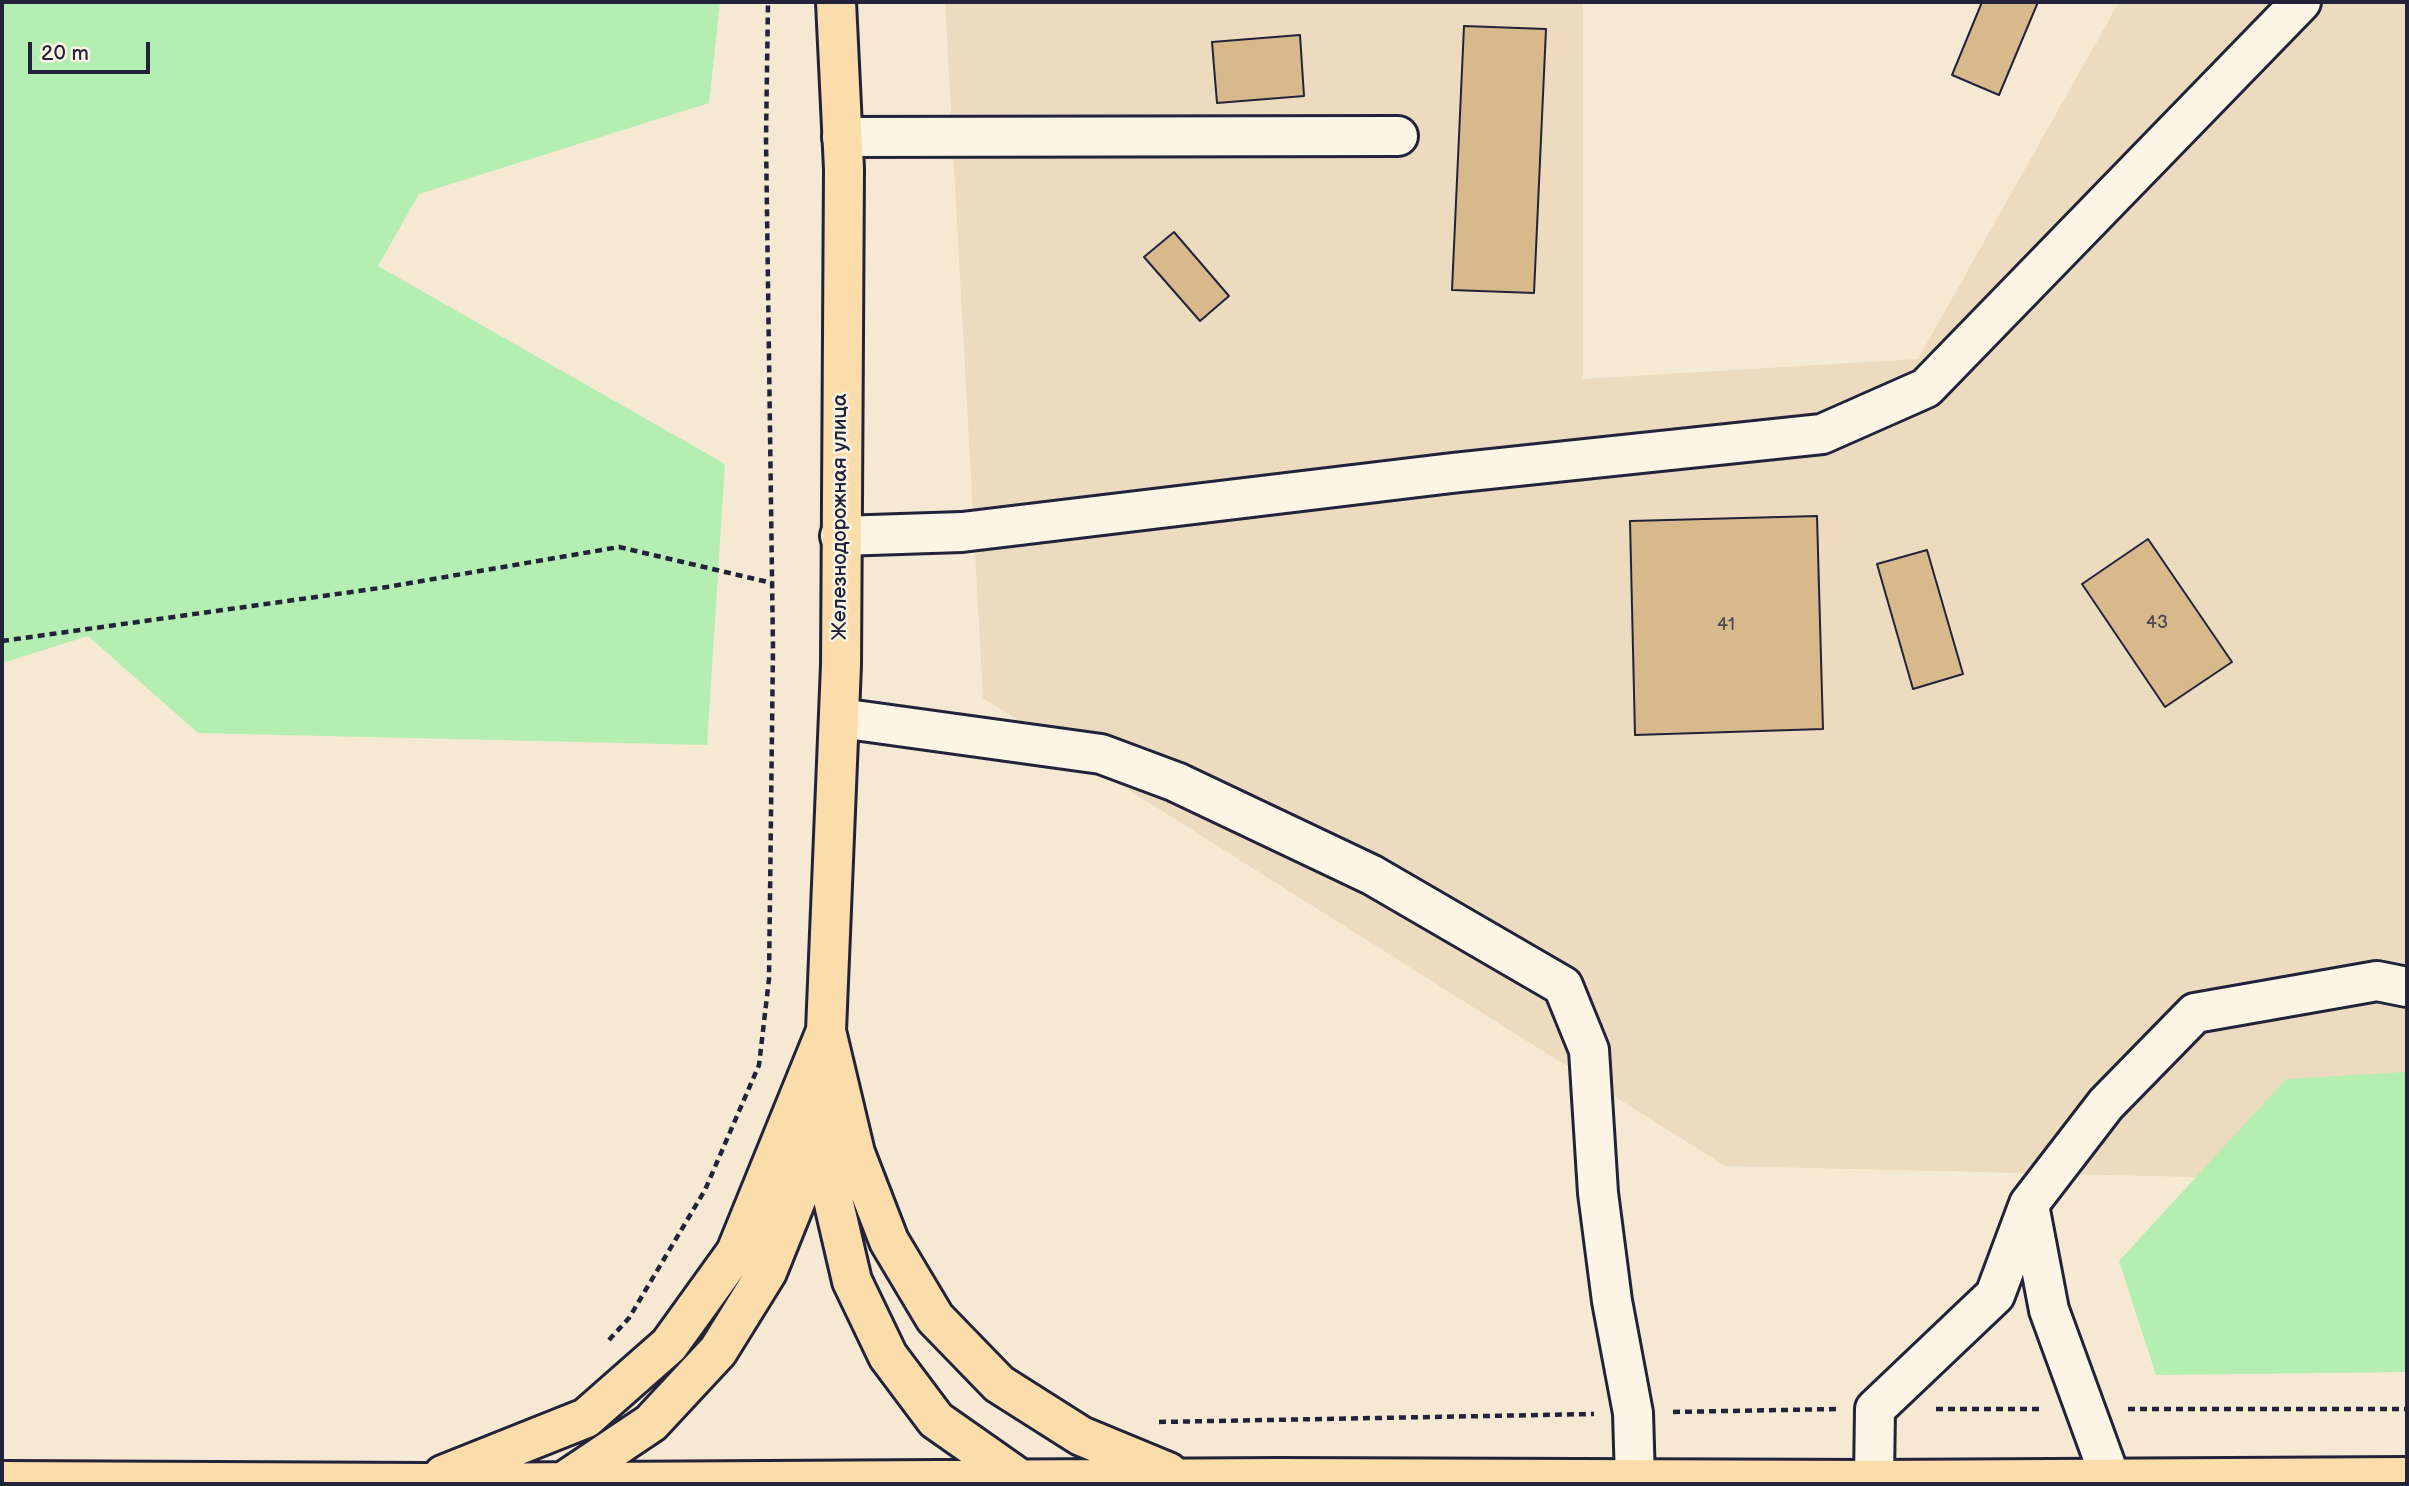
<!DOCTYPE html>
<html>
<head>
<meta charset="utf-8">
<style>
  body { margin:0 }
  #map { position:relative; width:2409px; height:1486px; overflow:hidden; background:#f5e9d3; font-family:"Balsamiq Sans",sans-serif }
  canvas { display:block }
  .frame { position:absolute; inset:0; border:4px solid #22223b; pointer-events:none }
  .scale { position:absolute; left:28px; top:42px; width:122px; height:32px; box-sizing:border-box; border:4px solid #22223b; border-top:0; padding-left:9px; font-size:21px; line-height:24px; white-space:nowrap; color:#22223b; -webkit-text-stroke:5px #fcf5e5; paint-order:stroke }
</style>
</head>
<body>
<div id="map">
<canvas width="2409" height="1486"></canvas>
<div class="frame"></div>
<div class="scale">20 m</div>
</div>
<script>
const ctx = document.querySelector('canvas').getContext('2d');
ctx.lineJoin = 'round';
function fill(path, color) { ctx.fillStyle = color; ctx.fill(path, 'evenodd'); }
function stroke(path, color, width, dash) { ctx.strokeStyle = color; ctx.lineWidth = width; ctx.lineCap = dash ? 'butt' : 'round'; ctx.setLineDash(dash || []); ctx.stroke(path); }
function write(font, color, halo, rows, align = 'center') {
  ctx.font = font + ' "Balsamiq Sans",sans-serif'; ctx.lineWidth = 5; ctx.setLineDash([]); ctx.textBaseline = 'middle'; ctx.strokeStyle = halo; ctx.fillStyle = color; for (const [text, x, y, turn = 0] of rows) {
    ctx.save(); ctx.translate(x, y); ctx.rotate((+turn || 0) * Math.PI / 180); ctx.textAlign = isNaN(turn) ? turn : align; if (halo) ctx.strokeText(text, 0, 0); ctx.fillText(text, 0, 0); ctx.restore();
  }
}
const built = new Path2D(`
  M945,2H1578L1583,5V379L1918,359L2119,2H2407V1182L1725,1166L983,698Z`);
const green = new Path2D(`
  M2,2H720L709,103L419,194L378,266L725,464L707,745L198,733L88,636L2,663Z
  M2407,1072V1372L2156,1375L2119,1261L2286,1079Z`);
const building = new Path2D(`
  M1982,2H2038L1999,95L1952,75Z
  M1464,26L1546,29L1534,293L1452,290Z
  M1300,35L1304,96L1217,103L1212,42Z
  M1174,232L1229,296L1200,321L1144,257Z
  M1817,516L1823,729L1635,735L1630,521Z
  M2148,539L2232,662L2165,707L2082,584Z
  M1927,550L1963,674L1913,689L1877,564Z`);
const path = new Path2D(`
  M2,641L387,587L619,547L772,583
  M609,1340L629,1318L705,1190L759,1065L769,979L773,649L766,139L768,2
  M1936,1409H2042
  M2128,1409H2407
  M1673,1412L1836,1409
  M1159,1422L1594,1414`);
const minor = new Path2D(`
  M842,137L1398,136
  M840,536L962,532L1452,473L1822,434L1926,388L2301,2
  M840,718L1101,754L1176,782L1372,875L1563,986L1589,1050L1598,1193L1612,1301L1633,1413L1635,1479
  M2029,1205L2049,1310L2110,1477
  M1874,1480L1875,1409L1995,1295L2029,1204L2106,1104L2195,1013L2377,981L2407,987`);
const major = new Path2D(`
  M836,2L844,169L841,665L826,1031L855,1153L889,1241L935,1318L999,1384L1081,1436L1168,1472
  M828,1131L829,1182L852,1281L888,1356L936,1420L1020,1479
  M443,1475L586,1418L669,1345L736,1252L826,1031
  M2,1481L425,1483L1279,1478L1874,1480L2407,1477
  M563,1482L651,1423L718,1351L767,1272L802,1185L816,1096`);
const numberNames = [
  ["43",2157,623],
  ["41",1726,625]
];
const streetNames = [
  ["Железнодорожная улица",841,517,-90]
];
fill(built, '#ecdbbe');
fill(green, '#b4eeb2');
fill(building, '#d8b98c');
stroke(building, '#22223b', 2);
stroke(minor, '#22223b', 44);
stroke(major, '#22223b', 44);
stroke(path, '#22223b', 4.5, [7, 5]);
stroke(minor, '#fcf5e5', 38);
stroke(major, '#faddab', 38);
write('18px', '#50484f', null, numberNames);
write('21px', '#22223b', '#fcf5e5', streetNames);
</script>
</body>
</html>
